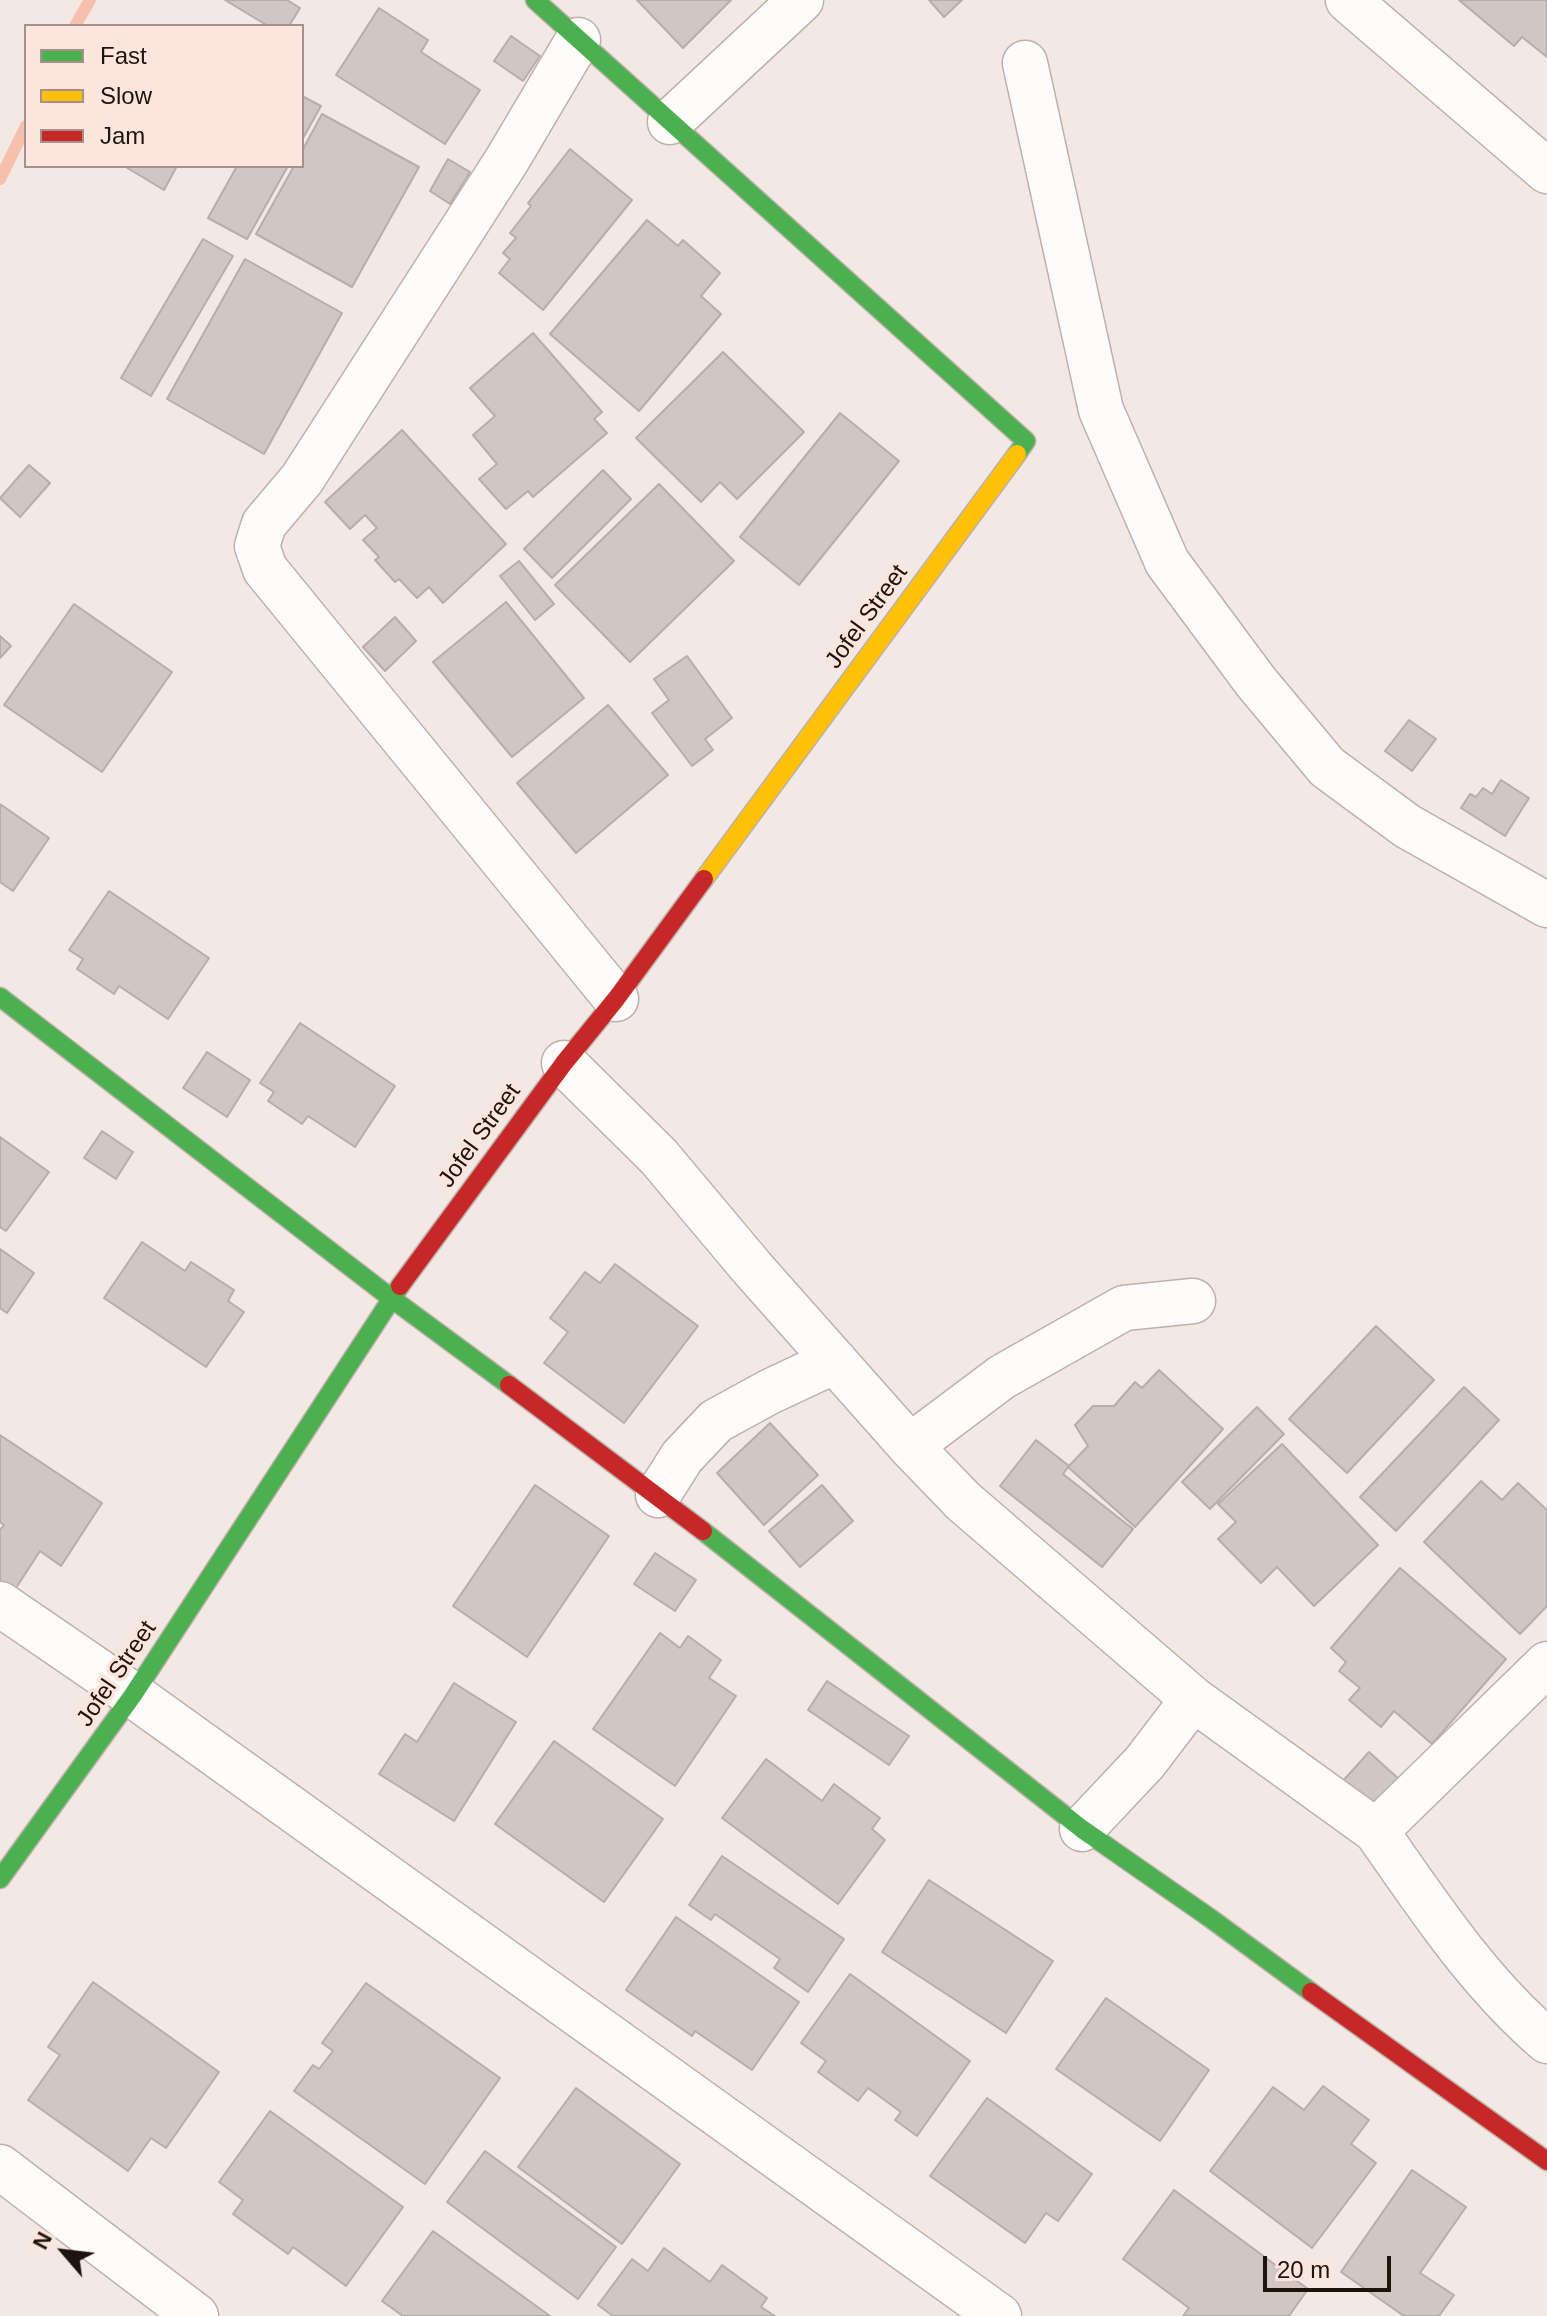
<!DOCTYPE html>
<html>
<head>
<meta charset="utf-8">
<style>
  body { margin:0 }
  #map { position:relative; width:1547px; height:2316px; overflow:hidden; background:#f4e8e4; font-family:Arial,sans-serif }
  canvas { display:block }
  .legend { position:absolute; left:24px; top:24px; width:280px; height:144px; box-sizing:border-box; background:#fbe5dd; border:2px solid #a3918a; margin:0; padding:10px 14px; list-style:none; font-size:24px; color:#1f130e }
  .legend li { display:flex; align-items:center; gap:16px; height:40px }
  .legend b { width:40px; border:2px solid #a3918a }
  .north { position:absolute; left:24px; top:2212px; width:80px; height:80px; -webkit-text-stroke:6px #fbe5dd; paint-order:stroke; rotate:298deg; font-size:22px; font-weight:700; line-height:32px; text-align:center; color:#1f130e }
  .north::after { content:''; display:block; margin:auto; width:28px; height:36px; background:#1f130e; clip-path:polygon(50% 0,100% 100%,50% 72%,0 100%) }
  .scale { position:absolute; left:1263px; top:2256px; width:128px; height:36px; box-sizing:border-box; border:4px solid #1f130e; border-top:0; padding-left:10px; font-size:24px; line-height:28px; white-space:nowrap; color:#1f130e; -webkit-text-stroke:6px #fbe5dd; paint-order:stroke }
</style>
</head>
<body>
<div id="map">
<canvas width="1547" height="2316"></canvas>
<ul class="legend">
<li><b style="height:10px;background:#4caf50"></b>Fast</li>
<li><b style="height:10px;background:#ffc107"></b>Slow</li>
<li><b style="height:10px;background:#c62828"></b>Jam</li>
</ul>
<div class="north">N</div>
<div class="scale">20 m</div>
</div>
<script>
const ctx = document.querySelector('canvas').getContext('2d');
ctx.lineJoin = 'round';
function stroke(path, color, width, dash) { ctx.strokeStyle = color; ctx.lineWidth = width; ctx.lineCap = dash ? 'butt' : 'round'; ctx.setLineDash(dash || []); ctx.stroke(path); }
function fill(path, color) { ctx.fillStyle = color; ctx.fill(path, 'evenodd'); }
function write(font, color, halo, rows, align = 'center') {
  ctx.font = font + ' Arial,sans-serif'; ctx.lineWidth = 7; ctx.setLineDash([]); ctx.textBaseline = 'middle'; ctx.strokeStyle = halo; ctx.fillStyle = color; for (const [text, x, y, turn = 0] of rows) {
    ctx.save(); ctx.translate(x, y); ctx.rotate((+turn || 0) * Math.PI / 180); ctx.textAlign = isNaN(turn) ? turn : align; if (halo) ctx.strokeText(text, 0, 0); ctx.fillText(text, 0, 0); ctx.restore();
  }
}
const stream = new Path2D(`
  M75,26L90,0
  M0,179L26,126`);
const building = new Path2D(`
  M225,0H287L300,8L289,26H268Z
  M637,0H731L683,48Z
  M929,0H962L944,17Z
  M1459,0H1547V57L1522,37L1514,46Z
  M379,8L428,40L421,52L480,90L445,144L336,75Z
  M511,36L540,56L523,81L494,61Z
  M302,96L321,106L302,140Z
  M322,114L419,167L352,287L256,234L294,166H302V151Z
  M570,149L632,200L543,310L499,273L510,259L503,253L516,238L510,233L531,206L528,203Z
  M448,159L470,172L450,204L430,191Z
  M124,166H177L164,190Z
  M237,166H288L247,239L208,218Z
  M647,220L678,246L683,240L720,273L701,296L721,314L639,411L550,334Z
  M203,239L233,256L151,396L121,378Z
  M245,259L342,313L264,454L167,399Z
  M533,333L602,412L594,419L607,433L533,497L528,491L506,509L479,479L497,464L473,435L495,416L470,388Z
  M723,352L804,432L737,499L720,482L701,502L636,438Z
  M840,413L899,461L799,585L740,537Z
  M402,430L506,544L443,603L429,587L417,598L399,579L395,582L375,560L379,557L363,540L377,528L365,515L350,529L325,502Z
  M29,465L50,483L20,517L0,498Z
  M603,470L631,499L552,578L524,549Z
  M659,484L734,561L630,662L555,585Z
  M519,561L554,604L535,620L500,576Z
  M506,602L584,698L512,757L433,662Z
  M74,604L172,672L102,772L4,705Z
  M395,617L416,641L385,671L363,647Z
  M0,636L11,646L0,658Z
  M687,656L732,718L705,739L713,750L692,766L652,713L669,700L654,679Z
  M608,705L668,775L576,853L517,783Z
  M1409,720L1436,739L1412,771L1385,751Z
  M1501,780L1529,798L1505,836L1461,808L1470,794L1476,797L1483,788L1492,794Z
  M0,804L49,838L13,891L0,882Z
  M109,891L209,958L168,1019L119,986L114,994L77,969L83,959L69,950Z
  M300,1023L395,1086L355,1147L308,1116L302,1124L268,1101L274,1092L260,1083Z
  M207,1052L250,1080L227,1117L183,1088Z
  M102,1131L133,1152L116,1179L84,1158Z
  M0,1137L49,1172L6,1231L0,1227Z
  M142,1242L185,1271L191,1262L234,1290L228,1301L244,1312L206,1367L104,1298Z
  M0,1249L34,1273L7,1313L0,1308Z
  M615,1264L698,1326L624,1423L544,1363L568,1332L550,1318L585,1272L600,1283Z
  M1376,1326L1434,1380L1347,1473L1289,1419Z
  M1159,1370L1223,1429L1135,1527L1068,1467L1088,1446L1075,1425L1093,1406H1114L1135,1382L1142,1388Z
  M1464,1387L1499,1420L1396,1531L1360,1497Z
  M1257,1407L1284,1434L1210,1509L1182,1482Z
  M770,1423L818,1475L764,1525L717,1473Z
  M0,1435L102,1503L61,1566L40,1551L14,1591L0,1582V1530L4,1525L0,1522Z
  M1036,1440L1069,1466L1063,1474L1133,1529L1102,1567L1000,1486Z
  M1282,1444L1378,1545L1314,1606L1277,1567L1261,1583L1218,1539L1236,1522L1218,1504Z
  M1481,1481L1502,1500L1518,1483L1547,1510V1606L1520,1634L1424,1542Z
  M535,1485L609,1536L527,1657L453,1606Z
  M822,1485L853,1521L800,1567L769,1531Z
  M655,1553L696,1580L675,1611L634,1584Z
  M1400,1568L1506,1659L1432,1744L1394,1711L1381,1727L1349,1700L1360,1688L1339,1671L1346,1662L1331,1648Z
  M660,1633L680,1648L688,1636L721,1660L709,1678L736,1696L675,1786L593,1729Z
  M827,1681L909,1736L889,1765L808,1710Z
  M454,1683L516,1722L454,1821L379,1774L405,1734L417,1742Z
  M554,1741L663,1819L604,1902L495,1824Z
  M1369,1752L1401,1781L1373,1812L1341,1783Z
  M766,1759L822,1801L834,1784L880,1818L872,1829L885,1840L838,1904L722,1818Z
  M722,1856L844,1939L808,1992L774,1968L780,1959L715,1914L711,1920L689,1905Z
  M929,1880L1053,1961L1006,2033L882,1952Z
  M676,1917L799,2002L752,2070L695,2031L692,2036L626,1990Z
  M850,1974L970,2061L917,2136L895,2120L901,2112L868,2088L858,2101L818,2072L826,2061L801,2043Z
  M93,1982L219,2072L166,2148L151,2138L128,2171L28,2100L60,2055L48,2047Z
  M366,1983L500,2078L425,2184L294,2091L313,2065L319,2069L333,2051L322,2043Z
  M1106,1998L1209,2070L1160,2141L1056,2069Z
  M1323,2086L1369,2120L1351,2144L1376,2163L1312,2248L1210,2171L1273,2087L1304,2110Z
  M576,2088L680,2164L622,2244L518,2167Z
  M987,2098L1092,2174L1058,2221L1046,2213L1025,2243L930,2176Z
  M270,2111L403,2207L346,2286L293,2247L288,2254L233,2214L243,2200L219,2182Z
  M485,2151L616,2247L578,2299L447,2202Z
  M1412,2170L1466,2207L1420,2273L1454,2295L1439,2316H1404L1341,2272Z
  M1174,2190L1308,2289L1289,2316H1183L1189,2308L1123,2259Z
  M433,2231L550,2316H403L382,2301Z
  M664,2248L710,2282L722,2265L767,2298L761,2307L775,2316H613L598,2305L632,2259L648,2271Z`);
const street = new Path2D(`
  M1348,0L1547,171
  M578,40L507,160L302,479L264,524L257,546L265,569L616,999
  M1025,63L1101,410L1167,562L1256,682L1327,767L1407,826L1547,905
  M670,122L801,0
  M564,1063L659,1157L753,1269L910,1446L963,1501L1193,1699
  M910,1446L1002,1377L1124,1308L1193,1301
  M658,1495L682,1457L716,1421L769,1392L835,1361
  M0,1604L133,1695L999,2316
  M1547,1664L1376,1831C1428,1905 1478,1982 1547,2041
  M1082,1829L1145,1762L1193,1699L1376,1831
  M0,2167L196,2316`);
const fast = new Path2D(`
  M535,0L1026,441L1017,454
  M0,997L391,1298L509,1385
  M703,1531L1082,1829L1210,1918L1311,1992
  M0,1879L133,1695L400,1286`);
const slow = new Path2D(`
  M704,879L1017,454`);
const jam = new Path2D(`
  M400,1286L564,1063L616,999L704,879
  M509,1385L703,1531
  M1311,1992L1547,2161`);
const streetNames = [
  ["Jofel Street",867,617,-54],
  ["Jofel Street",480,1136,-54],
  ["Jofel Street",117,1674,-56]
];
stroke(stream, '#f5c1ad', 12);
fill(building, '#d2c6c2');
stroke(building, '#b8ada8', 2);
stroke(street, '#bcb1ac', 47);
stroke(fast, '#bcb1ac', 21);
stroke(slow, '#bcb1ac', 21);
stroke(jam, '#bcb1ac', 21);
stroke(street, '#fdfcfb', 44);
stroke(fast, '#4caf50', 18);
stroke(slow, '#ffc107', 18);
stroke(jam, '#c62828', 18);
write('24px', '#1f130e', '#fbe5dd', streetNames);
</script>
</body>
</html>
